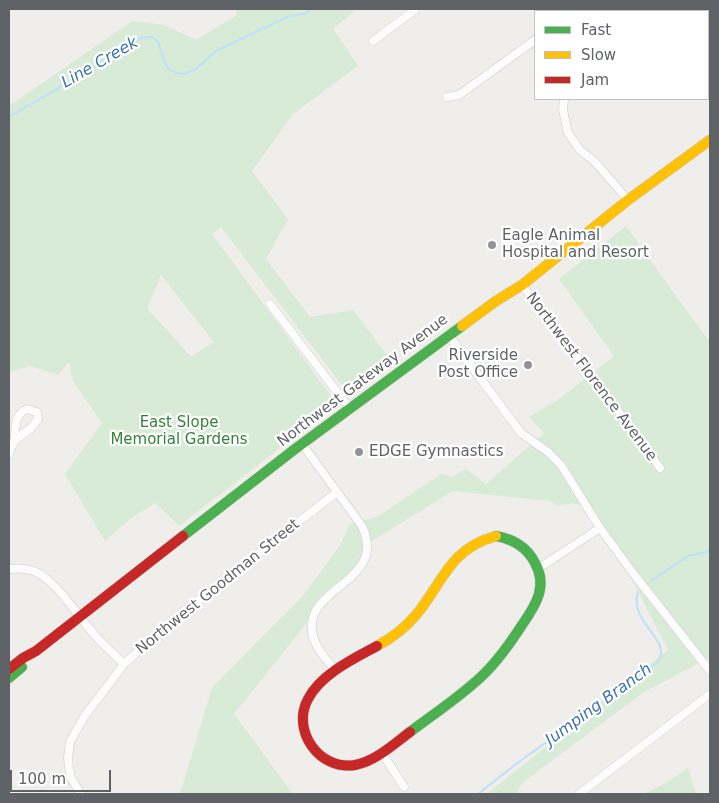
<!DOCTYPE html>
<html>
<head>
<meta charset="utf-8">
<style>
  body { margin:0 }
  #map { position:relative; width:719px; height:803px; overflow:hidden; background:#efeeea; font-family:"DejaVu Sans",sans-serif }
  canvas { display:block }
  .frame { position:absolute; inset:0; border:10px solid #5f6368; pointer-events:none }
  .legend { position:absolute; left:534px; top:10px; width:175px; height:90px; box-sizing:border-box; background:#fff; border:1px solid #bfc1c3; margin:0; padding:6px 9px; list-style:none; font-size:15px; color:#5f6368 }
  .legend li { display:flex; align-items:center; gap:10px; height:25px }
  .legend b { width:25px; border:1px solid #bfc1c3 }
  .scale { position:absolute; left:10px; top:770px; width:101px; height:22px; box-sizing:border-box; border:2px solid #5f6368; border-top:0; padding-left:6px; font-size:15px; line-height:18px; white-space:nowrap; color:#5f6368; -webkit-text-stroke:4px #fff; paint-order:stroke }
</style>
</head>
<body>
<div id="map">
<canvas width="719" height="803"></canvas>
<div class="frame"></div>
<ul class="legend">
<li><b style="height:6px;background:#4caf50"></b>Fast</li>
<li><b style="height:6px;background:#ffc107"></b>Slow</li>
<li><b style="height:6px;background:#c62828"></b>Jam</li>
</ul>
<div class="scale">100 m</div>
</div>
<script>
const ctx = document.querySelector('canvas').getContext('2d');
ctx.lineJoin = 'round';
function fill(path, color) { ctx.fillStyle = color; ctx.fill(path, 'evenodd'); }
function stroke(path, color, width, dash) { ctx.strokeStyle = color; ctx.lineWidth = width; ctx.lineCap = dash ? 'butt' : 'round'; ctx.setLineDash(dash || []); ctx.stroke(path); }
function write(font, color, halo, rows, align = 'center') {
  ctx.font = font + ' "DejaVu Sans",sans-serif'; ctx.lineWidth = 4.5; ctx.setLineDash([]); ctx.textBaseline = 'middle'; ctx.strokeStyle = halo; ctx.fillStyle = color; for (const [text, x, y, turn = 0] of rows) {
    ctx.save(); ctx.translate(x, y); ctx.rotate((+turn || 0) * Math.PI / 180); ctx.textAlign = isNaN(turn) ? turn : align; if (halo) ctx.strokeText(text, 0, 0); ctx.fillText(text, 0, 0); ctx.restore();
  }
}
const green = new Path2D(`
  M236,9H357L333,29L358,66L293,114L252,171L288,219L266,259L310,317L353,310L390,359L347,392L221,227L212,234L337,404L179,526L155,503L130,519L105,541L65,474L102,423L73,381L69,362L58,375L30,366L9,372V106L132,21L164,25L196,40L237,15ZM161,275L214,342L191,357L147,308Z
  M626,226L678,299L710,342V657L644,692L522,783L516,794H487L668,650L619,554L586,505C581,505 575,503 569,504C561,504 557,508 550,501L453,491L367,544L366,556L313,615L234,714L293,794H180L212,688L302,597L339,547L350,524L377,517L441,474L452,477L466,469L486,484L544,433L529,417L558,400L614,356L559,279Z
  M688,768L696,794H643L668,782Z`);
const stream = new Path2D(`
  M9,117L93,68L121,47L140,38L152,37L156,40L159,44L164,61L169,69L177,73L184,74L196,69L216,51L287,17L306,13L311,9
  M651,581L688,556L710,551
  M478,794L516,764L657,663C659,660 660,658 661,655C664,636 629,619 638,592`);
const street = new Path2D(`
  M573,11L577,9
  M373,41L416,9
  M447,97L459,95L535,40
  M564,99L563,110L568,133L580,150L595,162L628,200
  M522,285L555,330L584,365L660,468
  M270,304L350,409
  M449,336L521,433L548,452L561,465L600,528L636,577L710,671
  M302,444L362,526C389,584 300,586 313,636C316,649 328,661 336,671
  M9,454C10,450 12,446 14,442C17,429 12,416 27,409L37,412L38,419L31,428L14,441
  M539,568L600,528
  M9,569C17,568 27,568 36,572C57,582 78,616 94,634C103,645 114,654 124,664
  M382,753L404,787
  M81,794L71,778L69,768L68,758L70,742L84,717L124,664L165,626L337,492
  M579,794L710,694`);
const fast = new Path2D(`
  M183,536L295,449L462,326
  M9,678L22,667
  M410,732C435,713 463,695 485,673C499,659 511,642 522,625C536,605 548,586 535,563C527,547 513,539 496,536`);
const slow = new Path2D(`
  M462,326L496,301L522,285L628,200L710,140
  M377,646C392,638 405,628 416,615C444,581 449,549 496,536`);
const jam = new Path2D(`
  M377,646C353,659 321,674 308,699C291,730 319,771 355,765C376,761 394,744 410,732
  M9,669L23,658L36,651L183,536`);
const markers = [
  [492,245,5,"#919496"],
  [528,365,5,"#919496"],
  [359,452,5,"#919496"]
];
const poiNames = [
  ["Eagle Animal",502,236],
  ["Hospital and Resort",502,253],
  ["Riverside",518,356,"right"],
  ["Post Office",518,373,"right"],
  ["EDGE Gymnastics",369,452]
];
const streetNames = [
  ["Northwest Florence Avenue",591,377,53],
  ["Northwest Gateway Avenue",363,381,-37],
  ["Northwest Goodman Street",218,587,-39]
];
const parkNames = [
  ["East Slope",179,423],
  ["Memorial Gardens",179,440]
];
const waterNames = [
  ["Line Creek",100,63,-30],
  ["Jumping Branch",599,705,-36]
];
fill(green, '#d8ebd6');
stroke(stream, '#bfe0f9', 2);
stroke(street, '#cbcccc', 9);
stroke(fast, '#cacacb', 11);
stroke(slow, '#cacacb', 11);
stroke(jam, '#cacacb', 11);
stroke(street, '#fdfcfc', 8);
stroke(fast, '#4caf50', 10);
stroke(slow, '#ffc107', 10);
stroke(jam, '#c62828', 10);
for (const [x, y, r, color] of markers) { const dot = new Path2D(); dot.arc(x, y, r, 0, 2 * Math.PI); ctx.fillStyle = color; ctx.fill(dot); stroke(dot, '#fff', 2); }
write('15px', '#5f6368', '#fff', poiNames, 'left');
write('15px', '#5f6368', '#fff', streetNames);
write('15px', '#348238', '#fff', parkNames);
write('italic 16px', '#4174aa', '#fff', waterNames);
</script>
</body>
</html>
